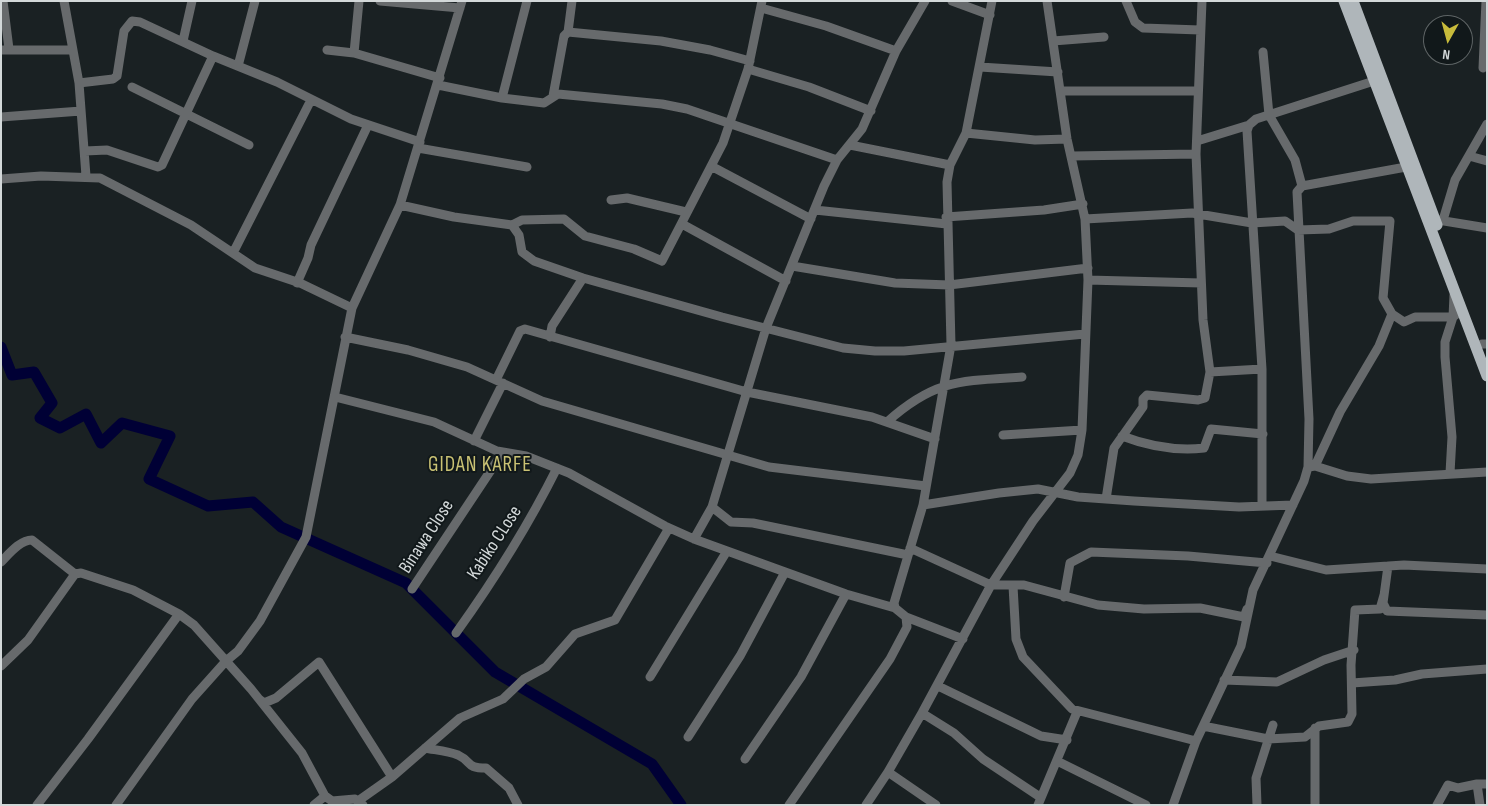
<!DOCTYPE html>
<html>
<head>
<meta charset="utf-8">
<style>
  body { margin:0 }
  #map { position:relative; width:1488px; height:806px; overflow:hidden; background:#1a2123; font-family:"Sofia Sans Condensed",sans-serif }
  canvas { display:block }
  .frame { position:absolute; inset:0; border:2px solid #d3d8d9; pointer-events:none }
  .north { position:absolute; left:1423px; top:15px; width:50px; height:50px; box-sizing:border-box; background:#11181a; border:1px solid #5f6566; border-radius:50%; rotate:187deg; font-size:14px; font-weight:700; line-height:20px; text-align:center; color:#d3d8d9 }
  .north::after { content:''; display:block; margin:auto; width:18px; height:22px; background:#c8bb3b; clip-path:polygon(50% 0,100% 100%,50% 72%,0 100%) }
</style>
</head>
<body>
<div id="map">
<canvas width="1488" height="806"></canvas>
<div class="frame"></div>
<div class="north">N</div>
</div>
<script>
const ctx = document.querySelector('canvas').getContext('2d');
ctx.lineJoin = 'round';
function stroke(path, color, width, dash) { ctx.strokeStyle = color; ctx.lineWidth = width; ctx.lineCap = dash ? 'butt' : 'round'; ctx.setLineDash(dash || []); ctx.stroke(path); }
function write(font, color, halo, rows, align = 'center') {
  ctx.font = font + ' "Sofia Sans Condensed",sans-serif'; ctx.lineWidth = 4; ctx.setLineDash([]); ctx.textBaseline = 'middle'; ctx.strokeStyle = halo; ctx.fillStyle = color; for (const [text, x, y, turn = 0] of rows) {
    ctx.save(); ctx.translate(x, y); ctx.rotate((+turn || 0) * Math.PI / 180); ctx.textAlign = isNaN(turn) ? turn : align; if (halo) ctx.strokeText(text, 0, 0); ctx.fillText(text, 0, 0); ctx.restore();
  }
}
const river = new Path2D(`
  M1,347L12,375L34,372L52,403L40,418L60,428L86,414L101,443L122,423L170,436L149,479L208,506L253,502L281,527L406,583L495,672L652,764L681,805`);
const minor = new Path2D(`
  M3,1L9,49
  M64,1L79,83L86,176
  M380,1L460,8
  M952,1L990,15
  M1126,1L1135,22L1143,28L1200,30
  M761,8L826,26L896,51
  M568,32L661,41L710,50L750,61
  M183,41L192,1
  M1053,41L1104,37
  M1,50H72
  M327,50L354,53L440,78
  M1263,52L1269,115L1295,160L1302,186
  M354,53L359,1
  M238,66L255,1
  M980,67L1058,72
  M1483,68L1486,1
  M748,69L809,87L871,111
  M79,83L113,79L117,76L124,31L132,21L140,22L213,56L277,82L351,119L420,142
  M438,85L502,98L544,103L558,94L662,104L687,109L837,160
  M132,87L249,145
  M1061,91H1198
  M553,96L564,36L568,32L572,1
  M502,98L527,1
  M1,117L81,111
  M966,133L1035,140L1067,139
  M1197,141L1249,125
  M850,145L950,165
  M418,148L527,167
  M85,151L107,150L158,167L162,165L213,56
  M1072,156L1196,154
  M1469,156L1487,161
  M711,166L811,219
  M1,179L41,176L100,178L191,225L255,268L300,283L352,308
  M611,200L627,198L686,212
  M400,205L454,217L512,225L519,235L522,252L534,261L583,278L722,317L843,348L875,351H904L1085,334
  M815,210L947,224
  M946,217L1044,210L1083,204
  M1085,219L1192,213L1252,223L1285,221L1298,230L1329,229L1353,221H1390L1383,298L1392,314
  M1438,220L1487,228
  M1443,220L1455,180L1487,124
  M682,224L786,281
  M512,225L522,220L564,219L585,236L634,249L662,261L723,143L748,69L762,1
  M233,253L311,100
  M792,266L895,283L949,285L1088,268
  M1088,280L1201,283
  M297,283L308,258L311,245L368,125
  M345,337L408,350L467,367L542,401L769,467L926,486
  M550,337L552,326L583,278
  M1482,344H1487
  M1210,372L1262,369
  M496,380L520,331L525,329L747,392L872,417L935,439
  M335,397L434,422L497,451L526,456L569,473L665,526L694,539L846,594L895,608
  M887,422C935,379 961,381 1022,377
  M1003,435L1082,430
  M1122,436C1148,446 1176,451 1204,448L1211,429L1263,434
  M474,441L503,383
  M1315,466L1340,412L1379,346L1392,314L1404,322L1415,317H1453L1462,310
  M1309,467L1315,466L1347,476L1371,479L1487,472
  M1450,473L1452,437L1445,357V342L1453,317L1454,295
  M1106,499L1114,448L1143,407V399L1147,395L1198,400L1205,398L1210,372L1203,320L1196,154L1202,1
  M923,505L999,493L1038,489L1078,497L1134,501L1239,507L1293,505
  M1262,505V369L1247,131L1249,125L1256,119L1374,81
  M712,507L731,522L753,523L908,555
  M694,539L712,507L766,328L824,186L837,160L862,129L896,51L925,1
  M910,548L991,585H1024L1098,605L1144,609L1200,608L1244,617L1247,609
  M1270,556L1326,570L1404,565L1487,569
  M1,562C9,554 20,540 32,540L75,574
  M1388,566L1383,603L1387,611L1487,615
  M1013,586L1016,639L1023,657L1072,709L1196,741
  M412,589L503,452
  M1064,597L1070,563L1091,552L1188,556L1267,563
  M906,617L963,639
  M456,633C494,580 528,526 557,468
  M1,666L28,640L75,574L81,573L133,590L179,614L194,625L251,689L302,753L325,796L332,801L355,799L363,805
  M650,677L727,551
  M1224,680L1277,682L1324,660L1354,650
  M1352,683L1395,680L1422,674L1487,669
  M938,686L1041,736L1067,740
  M259,699L264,703L276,698L319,662L392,777
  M922,713L954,733L983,759L1040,797
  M1203,726L1268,739L1305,737L1319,726L1348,722L1352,714L1351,665L1355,610L1380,609L1384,595
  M688,737L740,656L785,572
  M425,748C435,750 448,751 458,755C473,762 465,768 486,768L509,788L518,805
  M745,759L801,677L846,594
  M1057,761L1146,805
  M888,772L936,805
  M358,801L392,777L460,718L503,699L524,679L546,667L575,634L615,620L669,528
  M37,805L88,739L179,614
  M116,805L192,699L226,661L238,651L260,621L306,537L352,308L400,205L462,1
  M314,805L325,796
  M789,805L890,659L907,627L906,617L895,608L894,603L923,505L951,345L947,182L950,165L966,133L992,1
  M866,805L888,772L922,713L991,585L1033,521L1070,473L1078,455L1082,430L1088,280L1085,219L1067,139L1047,1
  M1038,805L1077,712
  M1173,805L1196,741L1241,646L1253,590L1304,481L1308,467L1309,419L1297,192L1302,186L1406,167
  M1257,805L1256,778L1273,725
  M1315,805V728
  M1437,805L1448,785L1458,788L1477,784
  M1480,805L1477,784H1487`);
const major = new Path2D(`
  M1344,1L1487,376
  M1353,1L1437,225`);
const streetNames = [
  ["Binawa Close",427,537,-57],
  ["Kabiko CLose",495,543,-57]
];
const quarterNames = [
  ["GIDAN KARFE",480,466]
];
stroke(river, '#000035', 11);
stroke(minor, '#676a6c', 9);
stroke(major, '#afb6ba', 11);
write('19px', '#d3d8d9', '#11181a', streetNames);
ctx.letterSpacing = '1px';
write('21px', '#cac274', '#11181a', quarterNames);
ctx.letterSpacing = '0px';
</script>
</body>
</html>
